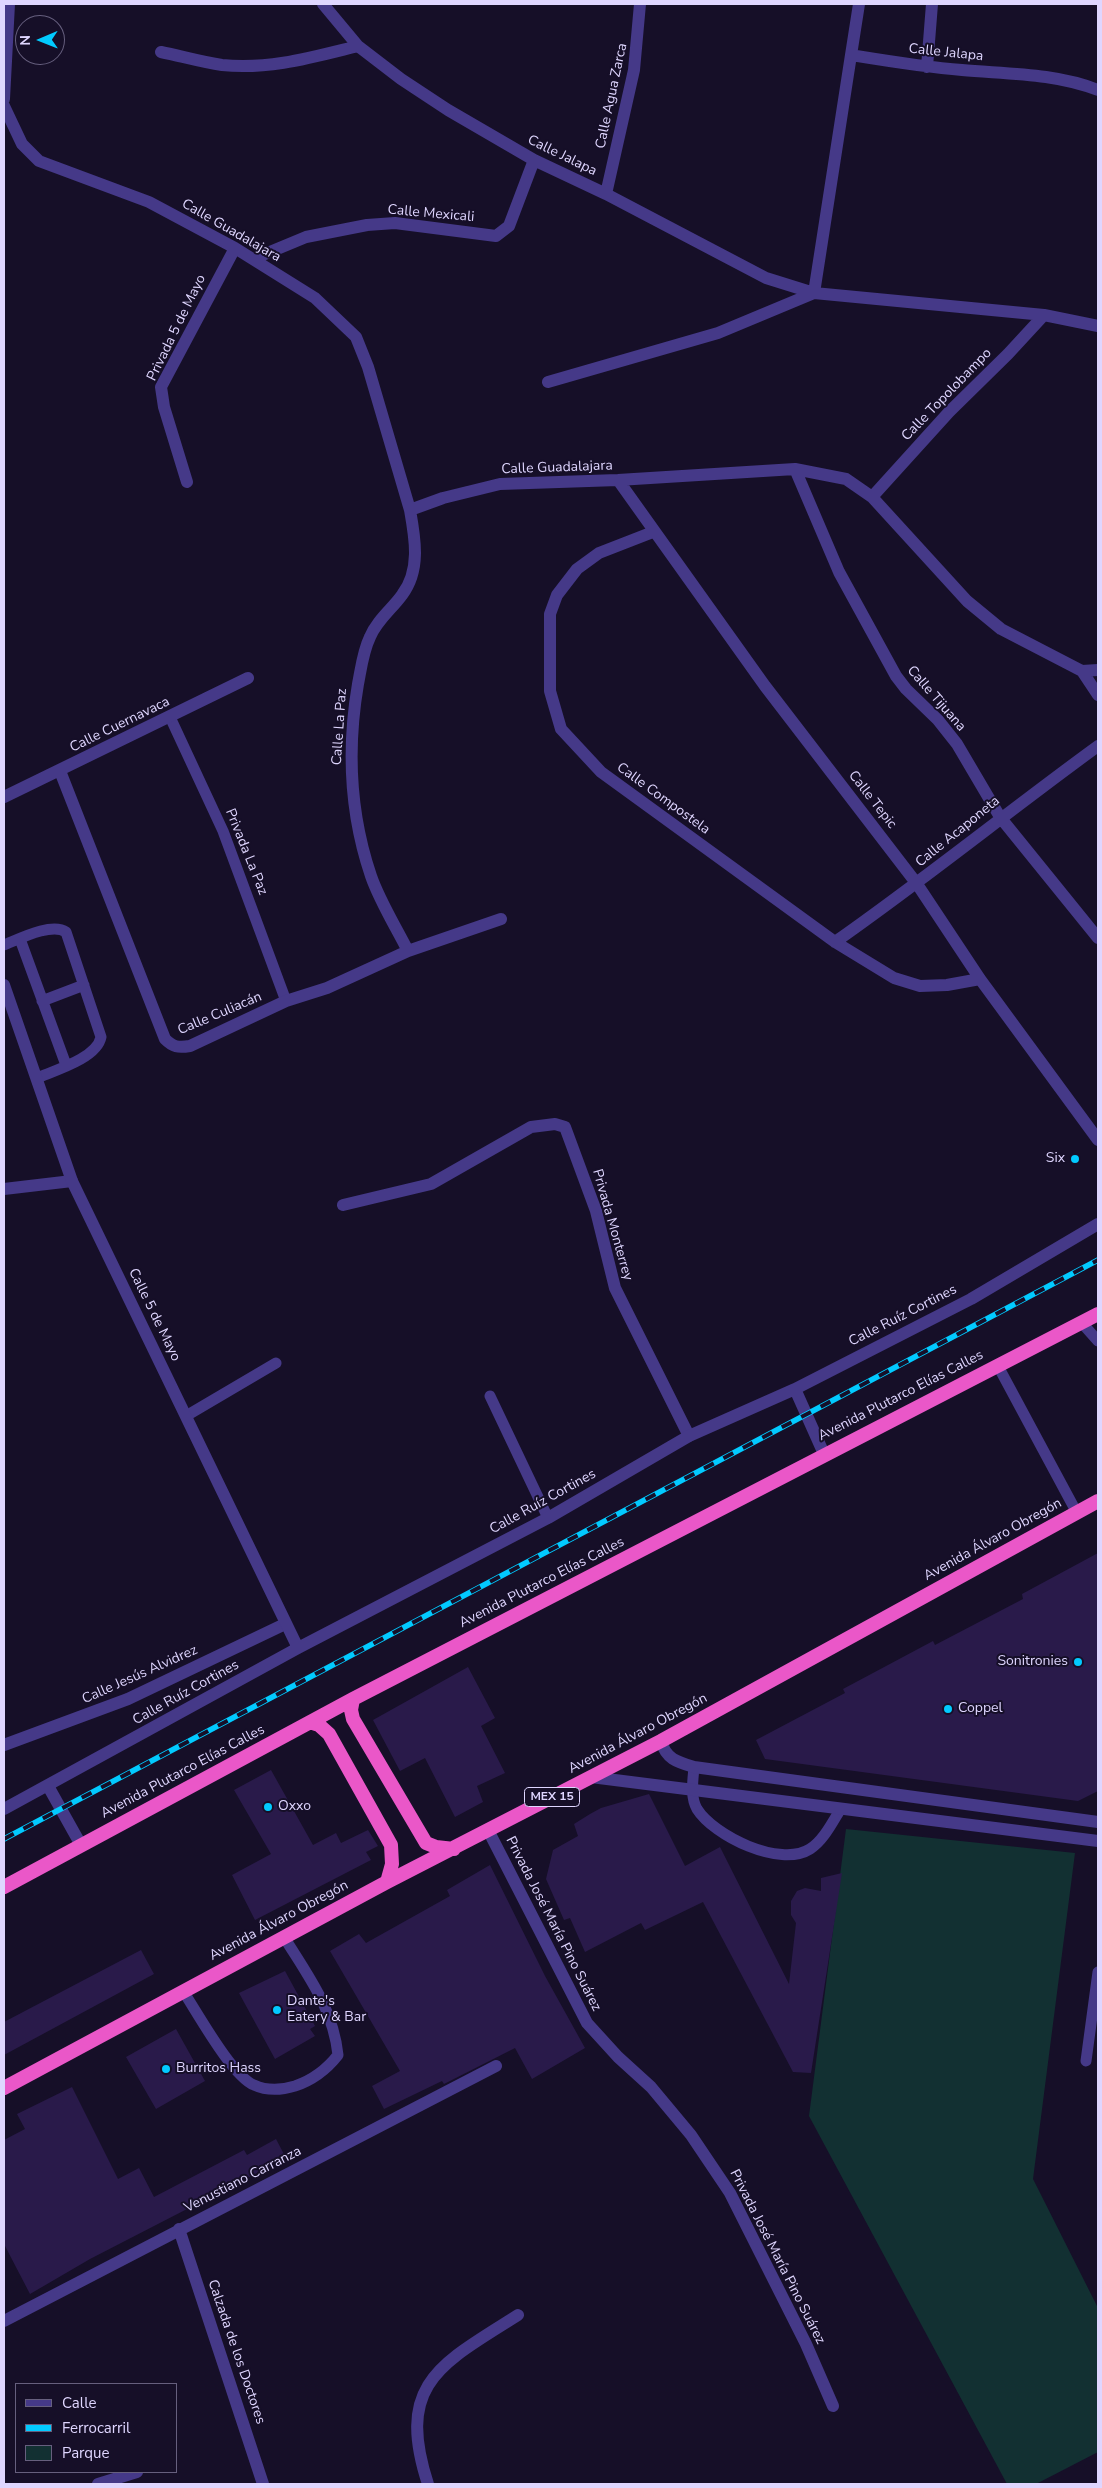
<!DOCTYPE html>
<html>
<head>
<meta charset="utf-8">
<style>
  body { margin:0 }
  #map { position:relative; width:1102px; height:2488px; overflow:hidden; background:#160f28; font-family:"Nunito Sans",sans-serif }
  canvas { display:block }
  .frame { position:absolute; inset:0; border:5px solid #dfd6ff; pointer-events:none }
  .legend { position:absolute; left:15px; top:2383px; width:162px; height:90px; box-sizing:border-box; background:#160f28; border:1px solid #665f7e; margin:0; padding:6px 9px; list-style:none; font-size:15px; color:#dfd6ff }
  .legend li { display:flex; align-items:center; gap:10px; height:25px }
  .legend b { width:25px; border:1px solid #665f7e }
  .north { position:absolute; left:15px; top:15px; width:50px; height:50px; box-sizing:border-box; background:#160f28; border:1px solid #665f7e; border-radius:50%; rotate:269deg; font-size:14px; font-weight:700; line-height:20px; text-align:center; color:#dfd6ff }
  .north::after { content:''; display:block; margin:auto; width:18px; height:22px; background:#02caff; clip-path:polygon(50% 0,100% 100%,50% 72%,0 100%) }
</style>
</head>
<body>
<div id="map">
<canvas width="1102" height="2488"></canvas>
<div class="frame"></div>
<ul class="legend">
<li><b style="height:6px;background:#453988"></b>Calle</li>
<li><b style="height:6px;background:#02caff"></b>Ferrocarril</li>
<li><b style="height:14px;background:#123032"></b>Parque</li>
</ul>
<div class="north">N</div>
</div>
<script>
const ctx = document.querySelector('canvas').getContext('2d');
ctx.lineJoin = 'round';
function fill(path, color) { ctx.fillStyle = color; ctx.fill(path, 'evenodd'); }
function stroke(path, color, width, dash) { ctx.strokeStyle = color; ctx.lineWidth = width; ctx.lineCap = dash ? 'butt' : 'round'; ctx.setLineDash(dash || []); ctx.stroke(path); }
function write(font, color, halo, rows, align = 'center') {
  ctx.font = font + ' "Nunito Sans",sans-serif'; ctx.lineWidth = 4; ctx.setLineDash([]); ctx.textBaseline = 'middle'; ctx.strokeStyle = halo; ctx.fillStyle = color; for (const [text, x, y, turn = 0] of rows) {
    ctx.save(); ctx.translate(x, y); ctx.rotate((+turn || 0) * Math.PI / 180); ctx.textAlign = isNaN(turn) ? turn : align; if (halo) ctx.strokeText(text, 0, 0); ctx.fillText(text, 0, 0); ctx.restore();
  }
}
const green = new Path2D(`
  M846,1829L1075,1853L1033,2179L1098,2308V2452L1036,2484H1007L809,2116Z`);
const building = new Path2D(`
  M1098,1553V1791L1078,1801L765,1759L756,1740L845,1693L843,1689L933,1641L935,1645L1023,1599L1022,1594Z
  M468,1667L495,1718L481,1726L505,1773L477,1786L483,1802L455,1817L425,1758L400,1771L373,1720Z
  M271,1770L313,1845L336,1833L341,1843L368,1830L378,1846L366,1852L371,1860L255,1920L232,1875L271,1854L234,1790Z
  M649,1794L685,1866L720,1847L789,1984L796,1923L791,1915V1901L797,1891L805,1888L821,1891V1878L842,1873L811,2073L793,2072L703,1902L645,1930L641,1923L585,1952L570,1918L564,1920L546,1879L553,1850L578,1836L574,1824L590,1814L601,1808Z
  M490,1865L545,1976L585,2048L532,2079L515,2048L444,2084L442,2081L384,2109L372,2086L400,2071L330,1951L359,1934L366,1943L450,1896L447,1890Z
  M141,1950L154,1974L4,2055V2022Z
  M285,1971L315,2026L310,2029L315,2036L275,2059L239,1993Z
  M176,2029L205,2081L156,2109L126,2057Z
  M72,2087L118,2179L139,2168L154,2197L244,2150L247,2155L276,2139L286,2158L90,2259L30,2294L4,2244V2140L25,2129L17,2114Z`);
const service = new Path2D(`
  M170,717L223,831L286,1001
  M20,939L66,1065
  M4,945C19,939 52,922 66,932L101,1037C97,1058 56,1070 37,1078
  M42,1001L84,985
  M1082,1323L1098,1341
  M998,1366L1077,1513
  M490,1396L548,1518
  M186,1416L276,1363
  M694,1767C693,1780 690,1797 697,1809C714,1836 780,1868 810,1849C823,1841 832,1823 840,1810
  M183,1991C197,2012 232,2076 254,2085C267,2091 282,2090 295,2086C313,2080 327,2069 338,2055C333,2008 308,1976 284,1937
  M1086,2061L1098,1972`);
const minor = new Path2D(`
  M323,4L358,46L401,79L448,110L534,160L606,194L766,278L814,293L1044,315L1098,326
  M161,52C181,56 201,62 222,65C269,70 313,57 358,46
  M851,55L859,4
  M927,67L932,4
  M4,99L9,4
  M4,106L22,144L39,161L149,202L235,248L315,298L356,337L368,367L410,510L443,498L500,484L618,480L795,469L846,479L872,497L967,601L1001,629L1082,671L1098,670
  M606,194L634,70L640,4
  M253,259L306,237L367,225L395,223L496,236L509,226L534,160
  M548,382L718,333L814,293L851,55C888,61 924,67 962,70C1007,74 1055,73 1098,90
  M795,469L839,572L896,676L906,689L938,720L957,744L1000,817L1098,938
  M618,480L765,686L917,884L980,979L1098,1140
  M187,482L164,407L161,387L235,248
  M872,497L949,412L1008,354L1044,315
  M653,532L599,553L577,569L557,595L550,614V691L561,729L601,772L835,942L894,978L920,986L947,985L980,979
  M1082,671L1098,695
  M60,771L165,1039C173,1047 178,1048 190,1046L286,1001L327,988L408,951L501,919
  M4,797L248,678
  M835,942C925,879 1010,810 1098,746
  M408,951C396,927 380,902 371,876C350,814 347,748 358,684C361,669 363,651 370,637C377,620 392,609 402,595C421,570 415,538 410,510
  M4,1189L72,1181
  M343,1205L431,1184L531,1127L555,1124L565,1127L596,1211L615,1288L689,1436
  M4,1745L128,1699L285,1624
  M488,1830L587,2023L618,2057L651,2087L691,2135L730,2193L806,2344L833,2406
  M179,2229L263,2484
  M4,2321L496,2066
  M98,2484L137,2472
  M428,2484C395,2383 441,2364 518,2315`);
const tertiary = new Path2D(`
  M4,985L72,1181L298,1648
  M795,1389L824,1454
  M661,1741C666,1759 677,1762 694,1767L1098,1822
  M591,1777L1098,1841
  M48,1786L81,1845
  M4,1809L298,1648L548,1518L689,1436L795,1389L971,1299L1098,1224`);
const trunk = new Path2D(`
  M353,1699L351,1710L353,1719L426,1843L436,1847L454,1849
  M310,1722L319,1725L329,1734L391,1845L392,1864L387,1882
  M4,1887L353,1699L1098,1314
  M4,2088L387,1882L661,1741L1098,1501`);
const rail = new Path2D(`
  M4,1839L1098,1260`);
const markers = [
  [1075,1159,5,"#02caff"],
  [1078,1662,5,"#02caff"],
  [948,1709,5,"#02caff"],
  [268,1807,5,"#02caff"],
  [277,2010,5,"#02caff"],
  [166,2069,5,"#02caff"]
];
const shields = [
  [552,1797,55]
];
const shieldNames = [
  ["MEX 15",552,1797]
];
const streetNames = [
  ["Calle Jalapa",946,53,6],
  ["Calle Agua Zarca",612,96,-78],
  ["Calle Jalapa",562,156,26],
  ["Calle Mexicali",431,214,5],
  ["Calle Guadalajara",231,231,30],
  ["Privada 5 de Mayo",177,328,-64],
  ["Calle Topolobampo",947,395,-46],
  ["Calle Guadalajara",557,468,-2],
  ["Calle Tijuana",936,699,49],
  ["Calle Cuernavaca",120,725,-26],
  ["Calle La Paz",340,727,-86],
  ["Calle Compostela",663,799,36],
  ["Calle Tepic",872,800,52],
  ["Calle Acaponeta",958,832,-39],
  ["Privada La Paz",246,852,68],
  ["Calle Culiacán",220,1014,-23],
  ["Privada Monterrey",612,1225,74],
  ["Calle 5 de Mayo",154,1315,64],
  ["Calle Ruíz Cortines",903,1316,-27],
  ["Avenida Plutarco Elías Calles",901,1396,-27],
  ["Calle Ruíz Cortines",543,1502,-29],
  ["Avenida Álvaro Obregón",993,1540,-29],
  ["Avenida Plutarco Elías Calles",542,1583,-27],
  ["Calle Jesús Alvidrez",140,1675,-24],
  ["Calle Ruíz Cortines",186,1693,-29],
  ["Avenida Álvaro Obregón",638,1734,-28],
  ["Avenida Plutarco Elías Calles",183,1772,-28],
  ["Avenida Álvaro Obregón",279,1921,-28],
  ["Privada José María Pino Suárez",553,1924,63],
  ["Venustiano Carranza",243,2180,-27],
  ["Privada José María Pino Suárez",777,2257,63],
  ["Calzada de los Doctores",236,2352,71]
];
const poiNames = [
  ["Six",1065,1159,"right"],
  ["Sonitronies",1068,1662,"right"],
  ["Coppel",958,1709],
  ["Oxxo",278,1807],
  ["Dante's",287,2002],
  ["Eatery & Bar",287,2018],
  ["Burritos Hass",176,2069]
];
fill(green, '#123032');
fill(building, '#291a4a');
stroke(service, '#453988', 11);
stroke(minor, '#453988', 12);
stroke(tertiary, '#453988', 12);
stroke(trunk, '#ea57c8', 14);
stroke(rail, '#02caff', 5.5);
stroke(rail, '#160f28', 4, [11]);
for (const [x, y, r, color] of markers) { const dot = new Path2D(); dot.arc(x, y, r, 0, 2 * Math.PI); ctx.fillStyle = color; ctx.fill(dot); stroke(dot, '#160f28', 2); }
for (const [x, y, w] of shields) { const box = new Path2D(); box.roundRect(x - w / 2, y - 9.5, w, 19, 4); ctx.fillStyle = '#160f28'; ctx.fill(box); stroke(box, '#dfd6ff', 1); }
write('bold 12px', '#dfd6ff', null, shieldNames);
write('14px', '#dfd6ff', '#160f28', streetNames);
write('14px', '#dfd6ff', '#160f28', poiNames, 'left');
</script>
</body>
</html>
